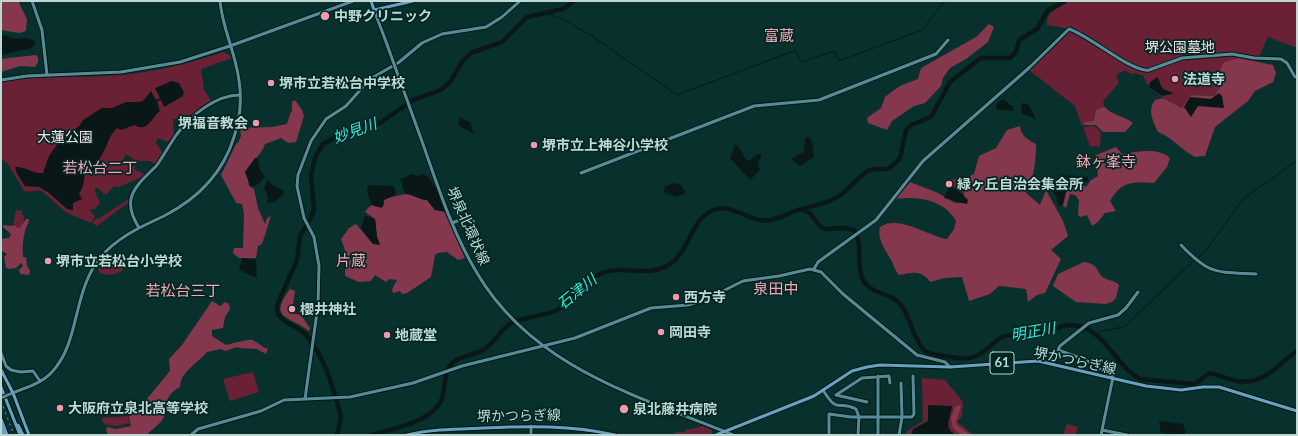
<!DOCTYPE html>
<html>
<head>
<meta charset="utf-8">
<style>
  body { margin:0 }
  #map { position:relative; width:1298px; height:436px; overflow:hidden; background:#08312d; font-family:Lato,sans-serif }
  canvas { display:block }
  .frame { position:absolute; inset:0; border:2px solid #bed7d3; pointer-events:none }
</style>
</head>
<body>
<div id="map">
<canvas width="1298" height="436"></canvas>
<div class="frame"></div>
</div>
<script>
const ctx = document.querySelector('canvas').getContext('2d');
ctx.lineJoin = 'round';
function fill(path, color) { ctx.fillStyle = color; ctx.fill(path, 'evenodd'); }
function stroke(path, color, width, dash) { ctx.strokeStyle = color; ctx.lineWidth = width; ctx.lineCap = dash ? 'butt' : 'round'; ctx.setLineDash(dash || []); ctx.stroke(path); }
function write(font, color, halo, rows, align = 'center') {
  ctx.font = font + ' Lato,"Noto Sans JP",sans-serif'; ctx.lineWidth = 3.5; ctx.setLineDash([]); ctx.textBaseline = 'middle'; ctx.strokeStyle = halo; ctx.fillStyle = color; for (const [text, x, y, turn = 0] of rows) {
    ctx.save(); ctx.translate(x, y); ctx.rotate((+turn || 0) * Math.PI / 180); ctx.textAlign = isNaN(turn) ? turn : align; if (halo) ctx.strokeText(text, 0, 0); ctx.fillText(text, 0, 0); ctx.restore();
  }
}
const green = new Path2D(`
  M1068,1H1297V48L1268,37L1257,61L1239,58L1224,62L1221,86L1214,96L1191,95L1183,108C1169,101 1147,91 1143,75H1139L1137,73L1131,74L1125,70L1116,75L1119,83L1103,101L1105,108L1096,111L1094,121L1084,122V125L1082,126L1075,106L1029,70L1068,32L1065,28L1047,25C1046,10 1059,10 1068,1Z
  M223,52L231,56L232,58L201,69L204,90L212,102L188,120L173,119L174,135L168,142L158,138L156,143L163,153L155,164L150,161H136L126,154L121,164L135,166L134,169L146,175L142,179L140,178L119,187L114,186L107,194H104L98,188L94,189L100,203L95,209H89L95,217L91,223L67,213L42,191C35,189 30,193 24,191L8,164L1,159V82C36,75 72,78 107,76C147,74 185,65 223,52Z
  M1093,126C1104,130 1100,138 1100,147L1090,146L1083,127Z
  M960,175L963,179L966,195L951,185V179H955Z
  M130,198L129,202L97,226L92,223L97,218L98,219Z
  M16,210L22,211V215H24L23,228L13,226Z
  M114,257L123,270C115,275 109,276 100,273L98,269L106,261Z
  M253,372L259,392L230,401L223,379Z
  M922,378L945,380L963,402L962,416L957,422L974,435H906L907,431L923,421Z
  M128,416L130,423L116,426L104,424L101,418Z
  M1067,424L1078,427L1075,435H1063Z
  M703,426L712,430V434L675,435V432H684L686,430Z`);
const forest = new Path2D(`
  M1,1H18L27,19L26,31L19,33L1,30Z
  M989,24L994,27L988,42L966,59L950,68L943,78L941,86L925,103L914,106L892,121L887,130L868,123L867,118L881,108L885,97L894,90L902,85L918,79L921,68L976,37Z
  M36,55L38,57V62L35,67L20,66L1,72V59Z
  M1239,58L1273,65L1276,73L1273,82L1255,91L1248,101L1215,127L1205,156L1195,157C1181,150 1172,137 1158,132C1153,120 1147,111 1155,100L1163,98L1182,108L1191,95L1214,96L1221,86C1218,76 1219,71 1224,62Z
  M295,100L302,110L304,116L296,142L288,143L281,138L265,144C261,156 251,162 245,172L248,180L249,186L254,189L258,208L265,224L267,218L271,216L262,244L258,246L256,258H239L233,253L234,248H243L244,214L242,204L236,203L234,199L221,175L236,144L238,143L241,136L240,128L272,127L287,124L290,114L292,111V102Z
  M1105,107C1111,115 1125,116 1133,123L1125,132H1103L1096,125H1084V122L1094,121L1096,110Z
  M1020,126C1021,136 1027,139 1036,144C1036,161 1034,178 1026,193L1040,205L1046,190L1063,221L1068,236L1051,250L1061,259L1045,293L1037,295L1028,302L1026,289L999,286L990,294L969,301L962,277L945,278L930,282C922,270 912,272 899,275C894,269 894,264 890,258C884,248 877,238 880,227C898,214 928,236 947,239L954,229L956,221C944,200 918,196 896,199L910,182L936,192L955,203H963L966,178L974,174L979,156L996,148L1007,130Z
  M1116,147L1122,154C1138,152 1157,147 1170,158L1167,167L1154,183C1133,182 1122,180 1110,201L1116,211L1105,213L1098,222L1092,226L1087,215L1081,217L1078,215L1079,200L1075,195L1070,194L1066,208L1063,206L1067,188L1082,184L1086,187L1091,180L1098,176L1096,155Z
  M406,194C415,194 419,200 427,200L435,210L444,211L465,258L458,260L447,252L438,253L435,255L431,277L407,293L402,294L400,291L393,293L392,289L397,280L389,279L386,282L375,275L371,281L359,282L345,276L346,253L341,239L349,228L356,224L373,244H380L377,237L375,219L365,212L368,208L372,205L378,207L384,206V200L386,198Z
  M26,219H29C29,224 26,226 25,231C23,239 22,248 23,257H26L27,266L30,270L29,275L20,274L19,270L23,266L21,263L16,268L8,269L6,267L4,257L7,254L2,251L1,239L9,238L11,234L3,227V225L15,226L20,228Z
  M1084,262C1101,265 1095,272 1104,278C1110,281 1114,280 1119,285L1116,298L1112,302L1106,304L1076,302L1053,286L1058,274Z
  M290,289L295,291L293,304L288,306L289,313L301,315L310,328L309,331C288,315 268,319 290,289Z
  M212,301L220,306L225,302L229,304L230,309L225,317L223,328L212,330V336L226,345C231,344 249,339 252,340C258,342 261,347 268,349L266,354L257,349L240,348L237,347L225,351L221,349L207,352C198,363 180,372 180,387C161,397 171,405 163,419C159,425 152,429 147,435H108L106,430L107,427L116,429L131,426L129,416L141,406L170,371L169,359L182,345Z
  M959,405L961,407L956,421L957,425L970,435H961L953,428L951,418L955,407Z`);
const water = new Path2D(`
  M6,35C15,43 29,33 36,43L32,48L1,55V36Z
  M1158,77C1162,89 1160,88 1173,93L1172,94L1162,96L1149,87L1150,82Z
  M172,81L179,83L184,92L183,96L164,107L161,100L157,101L160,111C152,117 148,133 135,125L121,130L117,128C106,138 106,157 93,164L94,171L85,173L83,186L79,194L82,199L73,203V210L67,209L49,193L39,187L25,186L17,174L15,167C25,166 33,174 43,173L49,156L56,146L80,125L83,120L102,108H112L126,102H140L144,100L151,91L156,100L160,98L155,88Z
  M1219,93L1222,96L1224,108L1198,106L1191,117L1184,107L1190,97L1211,99Z
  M1003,99L1013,107V111L996,109L997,103Z
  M1022,103L1028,104L1036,119L1021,113Z
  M460,117L470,122L474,134L458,125Z
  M810,137L813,146L814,157L800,166L791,159L804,152L805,138Z
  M735,145L738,146L746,160L749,161L756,155L762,153L758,165L760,170L750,180L730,158Z
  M255,158H258L260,170L265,176L259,184L251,187L245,172Z
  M411,174L419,176L423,174C433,179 438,193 442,203L447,202L451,213L435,210L427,200C418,200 414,194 405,194L400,178L402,179Z
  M1061,175L1088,177V181L1067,188L1063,203L1059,207L1056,196L1052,191Z
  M268,180L271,184L283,190L284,193L275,202L267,203L268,197L264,187Z
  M674,183L681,185L686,193L675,197L664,192L665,187Z
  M368,185L394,186L396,195L384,200L382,208L372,205L367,192Z
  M949,187H952C957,191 964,195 968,200L967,204L944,198Z
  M365,216L375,219L377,237L380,245L373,244L361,228Z
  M242,258L256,260L257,278L239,270Z
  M928,405L952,406C951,418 942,429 957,435H911L913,429L928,421Z
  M1160,421L1183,424L1186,433L1183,435L1161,433L1159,422Z`);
const stream = new Path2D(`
  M546,13L565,20L592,36L677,95L794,51H796L801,62L834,51L839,61L922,30L945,1
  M1270,180L1297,160
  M1096,335L1100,331L1124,327L1187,267L1205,252L1243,199L1267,182`);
const river = new Path2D(`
  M802,209L810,213L819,225L825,229L844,228L854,230C864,246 855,265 863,280C871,295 891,292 900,304C911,317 912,337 924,350C928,354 938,355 944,356C965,359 971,362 988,348C993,344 997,339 1003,337C1016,331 1031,336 1044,333C1052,331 1060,326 1067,325C1073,325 1080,325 1085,328C1107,337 1118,367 1140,379L1194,384C1201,382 1203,376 1210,373C1219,375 1227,379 1237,381C1265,385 1277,365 1297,351
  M337,435L341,418L339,409C332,384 324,357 307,336C297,324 276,324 277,305L297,260L300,236L312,216L314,208L311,176L315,157L323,144L341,134L380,123L413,100L441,90L451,81L463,60L473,52L502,42L527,17L563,9L574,1
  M371,435C392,429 423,424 438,406C447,395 442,378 449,367C457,355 472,357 483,350C495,343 501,328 513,322C526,317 550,315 559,309C565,305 568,298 573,292C580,284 592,277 602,273C625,264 646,279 670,264C690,251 690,220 713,210C732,202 750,224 771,220C780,218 788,213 798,210C813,206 829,203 842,194C851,187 860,175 868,171C875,167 883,171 890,168L900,158L906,130L911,125L931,117L950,82L981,58H1010L1016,52L1019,40L1037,29L1048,10L1065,1`);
const secondary = new Path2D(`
  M32,1L42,30L47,75
  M374,10L385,39
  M1,80L27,76L121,72L180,62L230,46L353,1
  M415,122C434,173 449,227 477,273C533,368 638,396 733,435
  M581,173L754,106L819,100L936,54L948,40
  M452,223L465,218L473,220L474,224L467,231V235L473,244L480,248
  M139,228C134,219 129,210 131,199C134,185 148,175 157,165C164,155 170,144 177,134C191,115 216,95 240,95
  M1181,245C1210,275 1215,272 1256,274
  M814,269L818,262L876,220L923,161L1030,67L1069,29C1089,35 1132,73 1149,70L1182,58L1232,54L1254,58L1281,59L1287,63L1295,77
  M1,353L6,366L11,370L21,372L33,371L40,381
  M878,376V435
  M823,390C839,416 837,399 856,409L859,417L858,435
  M12,393C26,388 42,383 52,372C80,342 72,295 99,259C116,238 140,227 164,216C197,199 223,173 234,137C242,114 242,89 236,65C231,43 222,24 220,1
  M305,399L318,305L319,266L314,237L304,218L297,186L298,175L311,141L326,119L346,106L370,79L398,63L422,43L442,34L486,27L502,17L520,1
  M867,402L836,395L862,378L889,376L890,383
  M1102,430L1127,435
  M191,435L198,429L261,411L284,400L350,397L413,383L462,366L575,338L651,308L688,305L703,301L743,281L779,276L810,269L821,272L843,294L917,355L945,362L950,367
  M531,435V426
  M829,435V414L851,417H912L914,414L913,376
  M899,435L902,417L901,383
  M1101,435L1113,377L1086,360L1058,350L1060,346L1089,323L1118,315L1126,308L1138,292`);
const primary = new Path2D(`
  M371,1L374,10L413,1
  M1,370L13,393L29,435
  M1,387L20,435
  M1,419L7,435
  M18,425L23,435
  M1,427L4,435
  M407,435C432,429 459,429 484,428C529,426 571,425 615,435
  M716,435L814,396L852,371L867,367L880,365L950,367L1038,361L1146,386L1181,390L1203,387H1219L1297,411`);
const rail = new Path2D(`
  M1,401L14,435`);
const secondaryBridge = new Path2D(`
  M385,39L415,122
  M1,398L10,394`);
const markers = [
  [325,16,5,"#f29aad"],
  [1175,79,4,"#f29aad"],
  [271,83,4,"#f29aad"],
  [256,123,4,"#f29aad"],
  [534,145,4,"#f29aad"],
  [949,184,4,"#f29aad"],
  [48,261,4,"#f29aad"],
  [676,297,4,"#f29aad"],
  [292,309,4,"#f29aad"],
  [661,332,4,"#f29aad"],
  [387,335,4,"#f29aad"],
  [60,408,4,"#f29aad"],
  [624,409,5,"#f29aad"]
];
const shields = [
  [1002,363,24]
];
const shieldNames = [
  ["61",1002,363]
];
const poiNames = [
  ["中野クリニック",334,16],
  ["法道寺",1183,79],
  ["堺市立若松台中学校",279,83],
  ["堺福音教会",248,123,"right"],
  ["堺市立上神谷小学校",542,145],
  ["緑ヶ丘自治会集会所",957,184],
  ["堺市立若松台小学校",56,261],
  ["西方寺",684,297],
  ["櫻井神社",300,309],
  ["岡田寺",669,332],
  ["地蔵堂",395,335],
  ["大阪府立泉北高等学校",68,408],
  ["泉北藤井病院",633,409]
];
const parkNames = [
  ["堺公園墓地",1180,47],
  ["大蓮公園",65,137]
];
const streetNames = [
  ["堺泉北環状線",468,226,66],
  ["堺かつらぎ線",1075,361,12],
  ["堺かつらぎ線",519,416,-1]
];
const neighbourhoodNames = [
  ["富蔵",779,36],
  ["鉢ヶ峯寺",1106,162],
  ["若松台二丁",100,168],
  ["片蔵",351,261],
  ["泉田中",776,289],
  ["若松台三丁",183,291]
];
const waterNames = [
  ["妙見川",355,131,-20],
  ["石津川",577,292,-39],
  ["明正川",1033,332,-10]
];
fill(green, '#6a2136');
fill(forest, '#85384d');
fill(water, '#091817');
stroke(stream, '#091817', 1);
stroke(river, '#091817', 4.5);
stroke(secondary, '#001714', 5);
stroke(primary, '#001714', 5);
stroke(secondary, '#568c98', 3);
stroke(primary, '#68a2c0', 3);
stroke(rail, '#759490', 1, [2, 4]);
stroke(secondaryBridge, '#001714', 5, []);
stroke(secondaryBridge, '#568c98', 3);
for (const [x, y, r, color] of markers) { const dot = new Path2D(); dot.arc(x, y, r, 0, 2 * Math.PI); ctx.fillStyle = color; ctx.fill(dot); stroke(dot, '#002723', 1.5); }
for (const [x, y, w] of shields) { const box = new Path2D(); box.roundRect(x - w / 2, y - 11, w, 22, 3); ctx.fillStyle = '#002723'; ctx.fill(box); stroke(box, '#bed7d3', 1); }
write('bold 13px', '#bed7d3', null, shieldNames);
write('bold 14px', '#bed7d3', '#002723', poiNames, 'left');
write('14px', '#f6dde1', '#002723', parkNames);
write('14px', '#bed7d3', '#002723', streetNames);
write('15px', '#f6a4b5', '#002723', neighbourhoodNames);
write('italic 15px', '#37e7d7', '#002723', waterNames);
</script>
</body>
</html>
